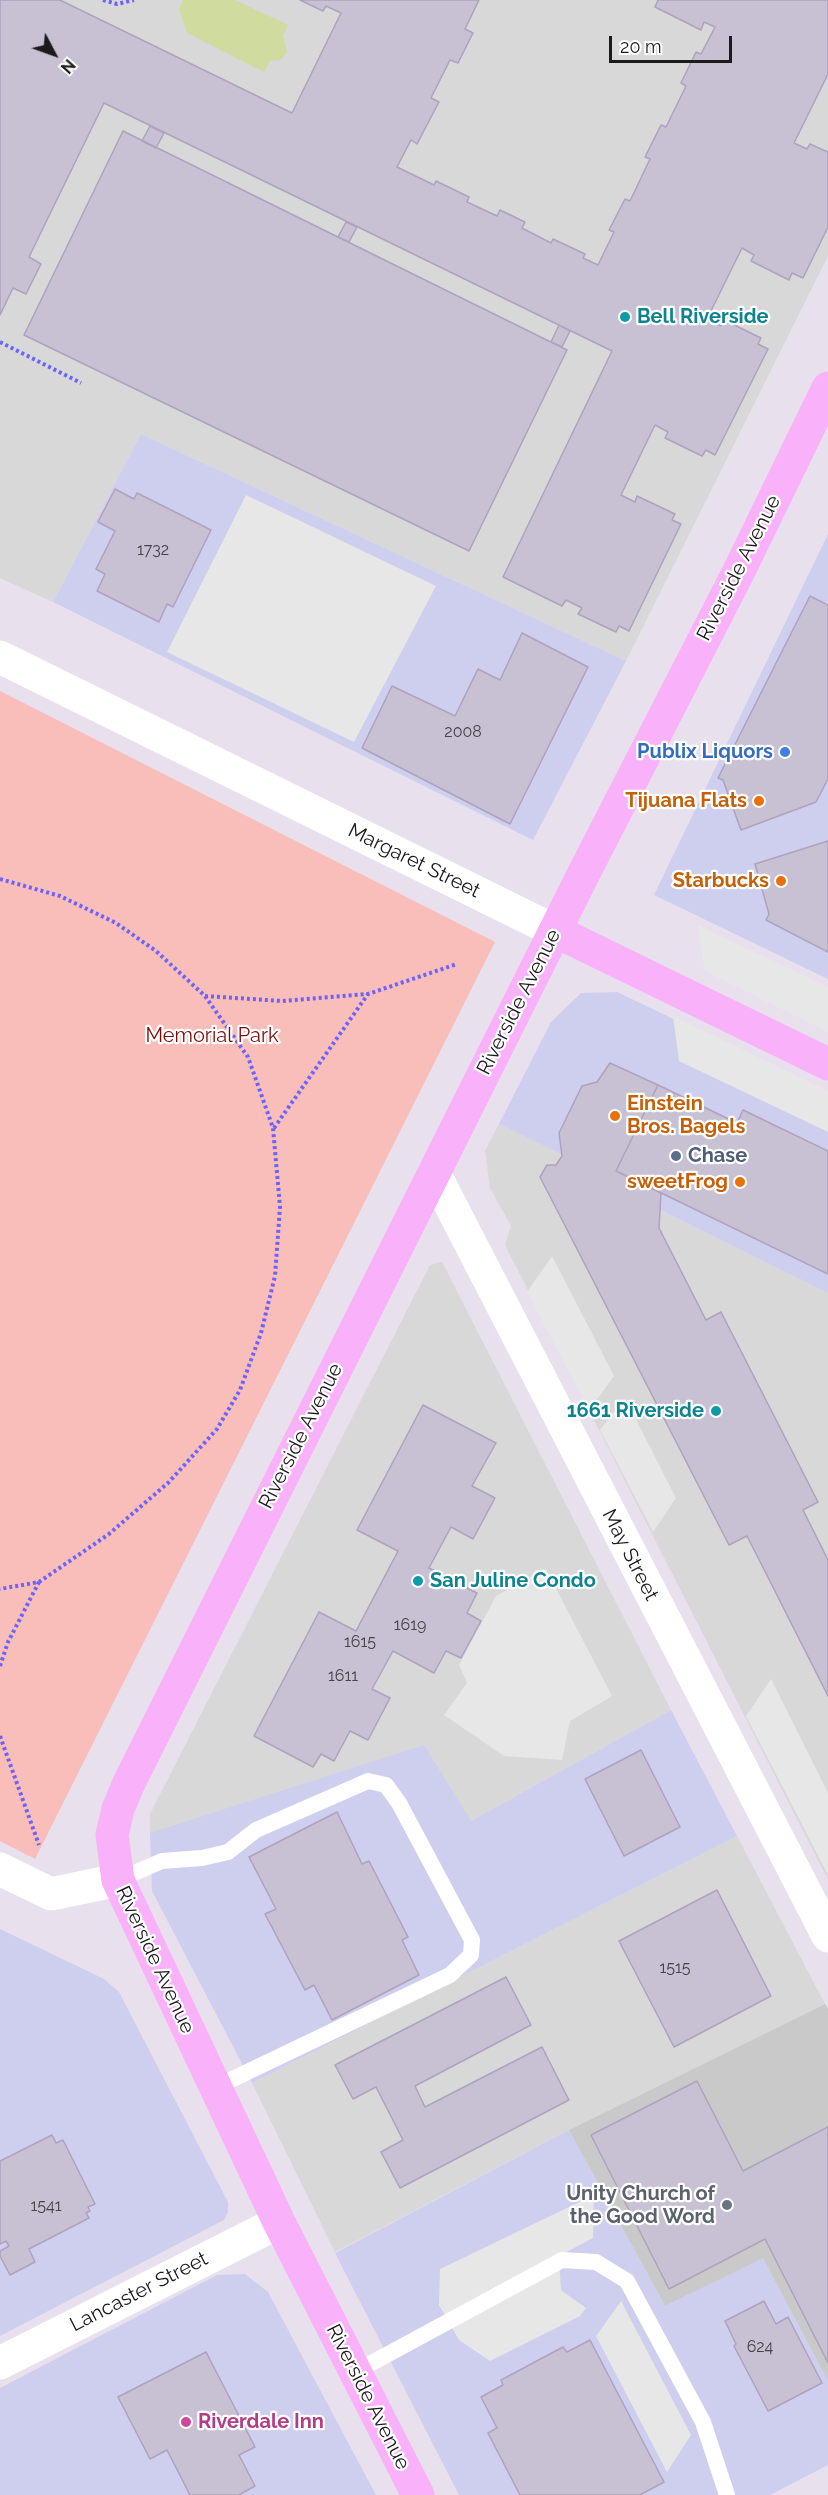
<!DOCTYPE html>
<html>
<head>
<meta charset="utf-8">
<style>
  body { margin:0 }
  #map { position:relative; width:828px; height:2495px; overflow:hidden; background:#e8e0ed; font-family:Raleway,sans-serif }
  canvas { display:block }
  .north { position:absolute; left:24px; top:24px; width:60px; height:60px; -webkit-text-stroke:4px #fff; paint-order:stroke; rotate:131deg; font-size:16px; font-weight:700; line-height:24px; text-align:center; color:#1b1b1b }
  .north::after { content:''; display:block; margin:auto; width:21px; height:27px; background:#1b1b1b; clip-path:polygon(50% 0,100% 100%,50% 72%,0 100%) }
  .scale { position:absolute; left:609px; top:36px; width:123px; height:27px; box-sizing:border-box; border:3px solid #1b1b1b; border-top:0; padding-left:8px; font-size:18px; line-height:21px; white-space:nowrap; color:#1b1b1b; -webkit-text-stroke:4px #fff; paint-order:stroke }
</style>
</head>
<body>
<div id="map">
<canvas width="828" height="2495"></canvas>
<div class="north">N</div>
<div class="scale">20 m</div>
</div>
<script>
const ctx = document.querySelector('canvas').getContext('2d');
ctx.lineJoin = 'round';
function fill(path, color) { ctx.fillStyle = color; ctx.fill(path, 'evenodd'); }
function stroke(path, color, width, dash) { ctx.strokeStyle = color; ctx.lineWidth = width; ctx.lineCap = dash ? 'butt' : 'round'; ctx.setLineDash(dash || []); ctx.stroke(path); }
function write(font, color, halo, rows, align = 'center') {
  ctx.font = font + ' Raleway,sans-serif'; ctx.lineWidth = 4.5; ctx.setLineDash([]); ctx.textBaseline = 'middle'; ctx.strokeStyle = halo; ctx.fillStyle = color; for (const [text, x, y, turn = 0] of rows) {
    ctx.save(); ctx.translate(x, y); ctx.rotate((+turn || 0) * Math.PI / 180); ctx.textAlign = isNaN(turn) ? turn : align; if (halo) ctx.strokeText(text, 0, 0); ctx.fillText(text, 0, 0); ctx.restore();
  }
}
const residential = new Path2D(`
  M0,0H828V256L626,661L141,434L53,602L0,578Z
  M499,1124L655,1199L652,1206L828,1293V1880L505,1245L511,1226L490,1188L485,1151Z
  M442,1262L671,1710L471,1821L150,1833V1814L430,1265Z
  M737,1836L825,2004L569,2130L335,2252L252,2083Z`);
const commercial = new Path2D(`
  M141,434L626,661L533,840L53,602Z
  M828,534V979L654,895Z
  M617,992L828,1093V1293L652,1206L654,1199L499,1124L551,1022L581,993Z
  M671,1710L737,1836L252,2083L152,1891L150,1833L424,1745L471,1821Z
  M0,1929L104,1979L119,1992L228,2202V2212L224,2220L0,2336Z
  M569,2130L665,2306L763,2257L828,2381V2465L770,2495H459L335,2253Z
  M245,2274L268,2292L376,2495H0V2388L217,2275Z`);
const religious = new Path2D(`
  M825,2004L828,2009V2381L763,2258L665,2306L569,2130Z`);
const park = new Path2D(`
  M0,691L495,942L35,1859L0,1841Z`);
const parking = new Path2D(`
  M246,495L436,586L354,742L167,652Z
  M697,925L828,987V1032L705,971Z
  M673,1016L828,1091V1132L679,1061Z
  M552,1256L614,1376L589,1410L527,1292Z
  M625,1398L676,1498L653,1532L600,1430Z
  M546,1569L612,1696L570,1721L562,1760L504,1756L444,1715L467,1683L459,1665L496,1596Z
  M771,1679L828,1793V1875L746,1716Z
  M594,2195L593,2238L559,2256L561,2290L586,2308L580,2316L490,2361L459,2340L439,2305L440,2269Z
  M621,2301L691,2435L667,2472L596,2336Z`);
const water = new Path2D(`
  M183,0H235L288,25L283,36L287,52L280,60L270,61L264,72L187,33L179,9Z`);
const building = new Path2D(`
  M0,0H60L292,113L341,13L326,6L323,11L300,0H479L465,29L473,33L458,63L450,60L431,98L439,102L417,144L411,140L397,167L434,185L436,181L469,197L467,202L497,216L500,210L525,222L522,228L551,243L553,239L585,254L583,258L598,265L614,232L609,230L625,199L630,201L650,159L645,157L661,125L666,127L686,86L681,83L696,52L701,54L715,27L704,22L701,30L655,7L658,0H828V74L794,143L807,149L810,144L828,152V227L803,278L792,273L789,280L751,261L754,255L742,248L707,319L721,326L724,320L761,338L758,344L768,349L715,455L706,450L702,456L665,438L668,432L655,425L621,495L635,502L637,496L675,514L672,520L681,524L629,631L619,626L616,632L578,614L582,608L566,600L562,606L503,577L612,351L104,103L29,257L41,264L26,294L13,288L0,315Z
  M150,126L164,133L156,148L142,141Z
  M123,131L567,350L469,551L24,335Z
  M346,222L357,227L349,242L338,237Z
  M559,325L570,331L562,347L551,342Z
  M115,489L134,499L137,493L211,530L173,607L167,604L159,622L97,591L105,574L96,569L115,531L98,522Z
  M810,596L828,605V779L816,802L741,830L723,780L718,778Z
  M522,633L588,667L510,824L362,748L392,686L455,716L478,669L500,680Z
  M828,841V952L766,920L769,914L755,864Z
  M610,1063L658,1085L616,1171L661,1193L659,1228L706,1320L721,1312L818,1502L803,1510L828,1560V1696L747,1536L729,1545L540,1177L547,1165H556L562,1156L559,1133L582,1086L597,1082Z
  M658,1085L737,1123L743,1110L828,1151V1274L616,1171Z
  M423,1405L496,1443L472,1486L495,1498L473,1539L451,1527L429,1568L477,1593L467,1613L481,1621L461,1658L446,1651L434,1673L393,1651L372,1689L390,1698L368,1740L350,1731L334,1761L321,1754L313,1767L254,1736L319,1612L356,1631L398,1551L357,1530Z
  M641,1750L680,1827L624,1856L585,1779Z
  M337,1812L362,1864L369,1861L408,1937L402,1940L419,1975L332,2020L314,1985L305,1990L265,1914L276,1909L249,1857Z
  M717,1890L771,1996L674,2047L619,1941Z
  M506,1977L531,2025L415,2086L425,2107L542,2047L569,2100L400,2188L381,2152L403,2140L376,2087L353,2099L335,2065Z
  M697,2081L743,2171L828,2127V2363L765,2239L669,2289L591,2135Z
  M52,2135L56,2143L63,2140L95,2204L88,2207L90,2211L86,2213L89,2218L29,2249L35,2262L10,2275L0,2256V2251L9,2246L6,2241L0,2244V2161Z
  M764,2301L776,2324L788,2317L822,2383L768,2411L734,2346L736,2344L725,2321Z
  M590,2340L664,2482L640,2495H520L488,2433L497,2428L481,2397L503,2385L501,2380L563,2347L567,2352Z
  M206,2352L255,2447L239,2455L255,2486L239,2495H190L167,2450L150,2459L118,2397Z`);
const path = new Path2D(`
  M103,0L117,4L134,0
  M0,342L81,383
  M0,879L60,896L116,923L156,951L205,996L248,1057L273,1128L280,1207L275,1276L261,1333L240,1390L217,1429L169,1482L109,1534L39,1582L0,1589
  M205,996L282,1001L368,994L457,964
  M274,1128L368,994
  M0,1666L8,1642L39,1582
  M0,1736L39,1845`);
const lane = new Path2D(`
  M118,1880L162,1861L202,1858L228,1852L256,1830L368,1781L386,1785L399,1803L472,1940L471,1955L450,1975L216,2087
  M355,2372L562,2260L596,2262L627,2281L703,2422L727,2495`);
const street = new Path2D(`
  M0,657L555,931
  M434,1173L828,1936
  M0,1869L51,1894L118,1880
  M0,2363L279,2222`);
const secondary = new Path2D(`
  M555,931L828,1064
  M418,2495L279,2222L118,1880L112,1835L118,1809L128,1785L586,869L739,571L828,388`);
const markers = [
  [625,317,6,"#0f9aa8"],
  [785,752,6,"#3f7fe0"],
  [759,801,6,"#e8710a"],
  [781,881,6,"#e8710a"],
  [615,1116,6,"#e8710a"],
  [676,1156,6,"#5c6f8a"],
  [740,1182,6,"#e8710a"],
  [716,1411,6,"#0f9aa8"],
  [418,1581,6,"#0f9aa8"],
  [727,2205,6,"#6b7280"],
  [186,2422,6,"#d1479c"]
];
const numberNames = [
  ["1732",153,550],
  ["2008",463,732],
  ["1619",410,1625],
  ["1615",360,1642],
  ["1611",343,1676],
  ["1515",675,1968],
  ["1541",46,2206],
  ["624",760,2347]
];
const cultureNames = [
  ["Bell Riverside",637,317],
  ["1661 Riverside",704,1411,"right"],
  ["San Juline Condo",430,1581]
];
const streetNames = [
  ["Riverside Avenue",739,568,-63],
  ["Margaret Street",414,861,26],
  ["Riverside Avenue",519,1002,-63],
  ["Riverside Avenue",301,1436,-63],
  ["May Street",630,1555,63],
  ["Riverside Avenue",155,1960,65],
  ["Lancaster Street",139,2292,-27],
  ["Riverside Avenue",368,2397,63]
];
const shopNames = [
  ["Publix Liquors",773,752]
];
const foodNames = [
  ["Tijuana Flats",747,801],
  ["Starbucks",769,881],
  ["Einstein",627,1104,"left"],
  ["Bros. Bagels",627,1127,"left"],
  ["sweetFrog",728,1182]
];
const parkNames = [
  ["Memorial Park",212,1036]
];
const serviceNames = [
  ["Chase",688,1156]
];
const worshipNames = [
  ["Unity Church of",715,2194],
  ["the Good Word",715,2217]
];
const hotelNames = [
  ["Riverdale Inn",198,2422]
];
fill(residential, '#d8d8d9');
fill(commercial, '#ceceef');
fill(religious, '#c9c9c9');
fill(park, '#f9bdba');
fill(parking, '#e7e7e7');
fill(water, '#d0db9f');
fill(building, '#c8c0d3');
stroke(building, '#aea2be', 1.5);
stroke(path, '#6d63fb', 4, [3, 3]);
stroke(lane, '#fff', 16);
stroke(street, '#fff', 33);
stroke(secondary, '#f9b1f9', 33);
for (const [x, y, r, color] of markers) { const dot = new Path2D(); dot.arc(x, y, r, 0, 2 * Math.PI); ctx.fillStyle = color; ctx.fill(dot); stroke(dot, '#fff', 2); }
write('16px', '#464449', null, numberNames);
write('bold 20px', '#0d838f', '#fff', cultureNames, 'left');
write('20px', '#1b1b1b', '#fff', streetNames);
write('bold 20px', '#366cbe', '#fff', shopNames, 'right');
write('bold 20px', '#c56008', '#fff', foodNames, 'right');
write('20px', '#780f0a', '#fff', parkNames);
write('bold 20px', '#4e5e75', '#fff', serviceNames, 'left');
write('bold 20px', '#5b616d', '#fff', worshipNames, 'right');
write('bold 20px', '#b23c85', '#fff', hotelNames, 'left');
</script>
</body>
</html>
